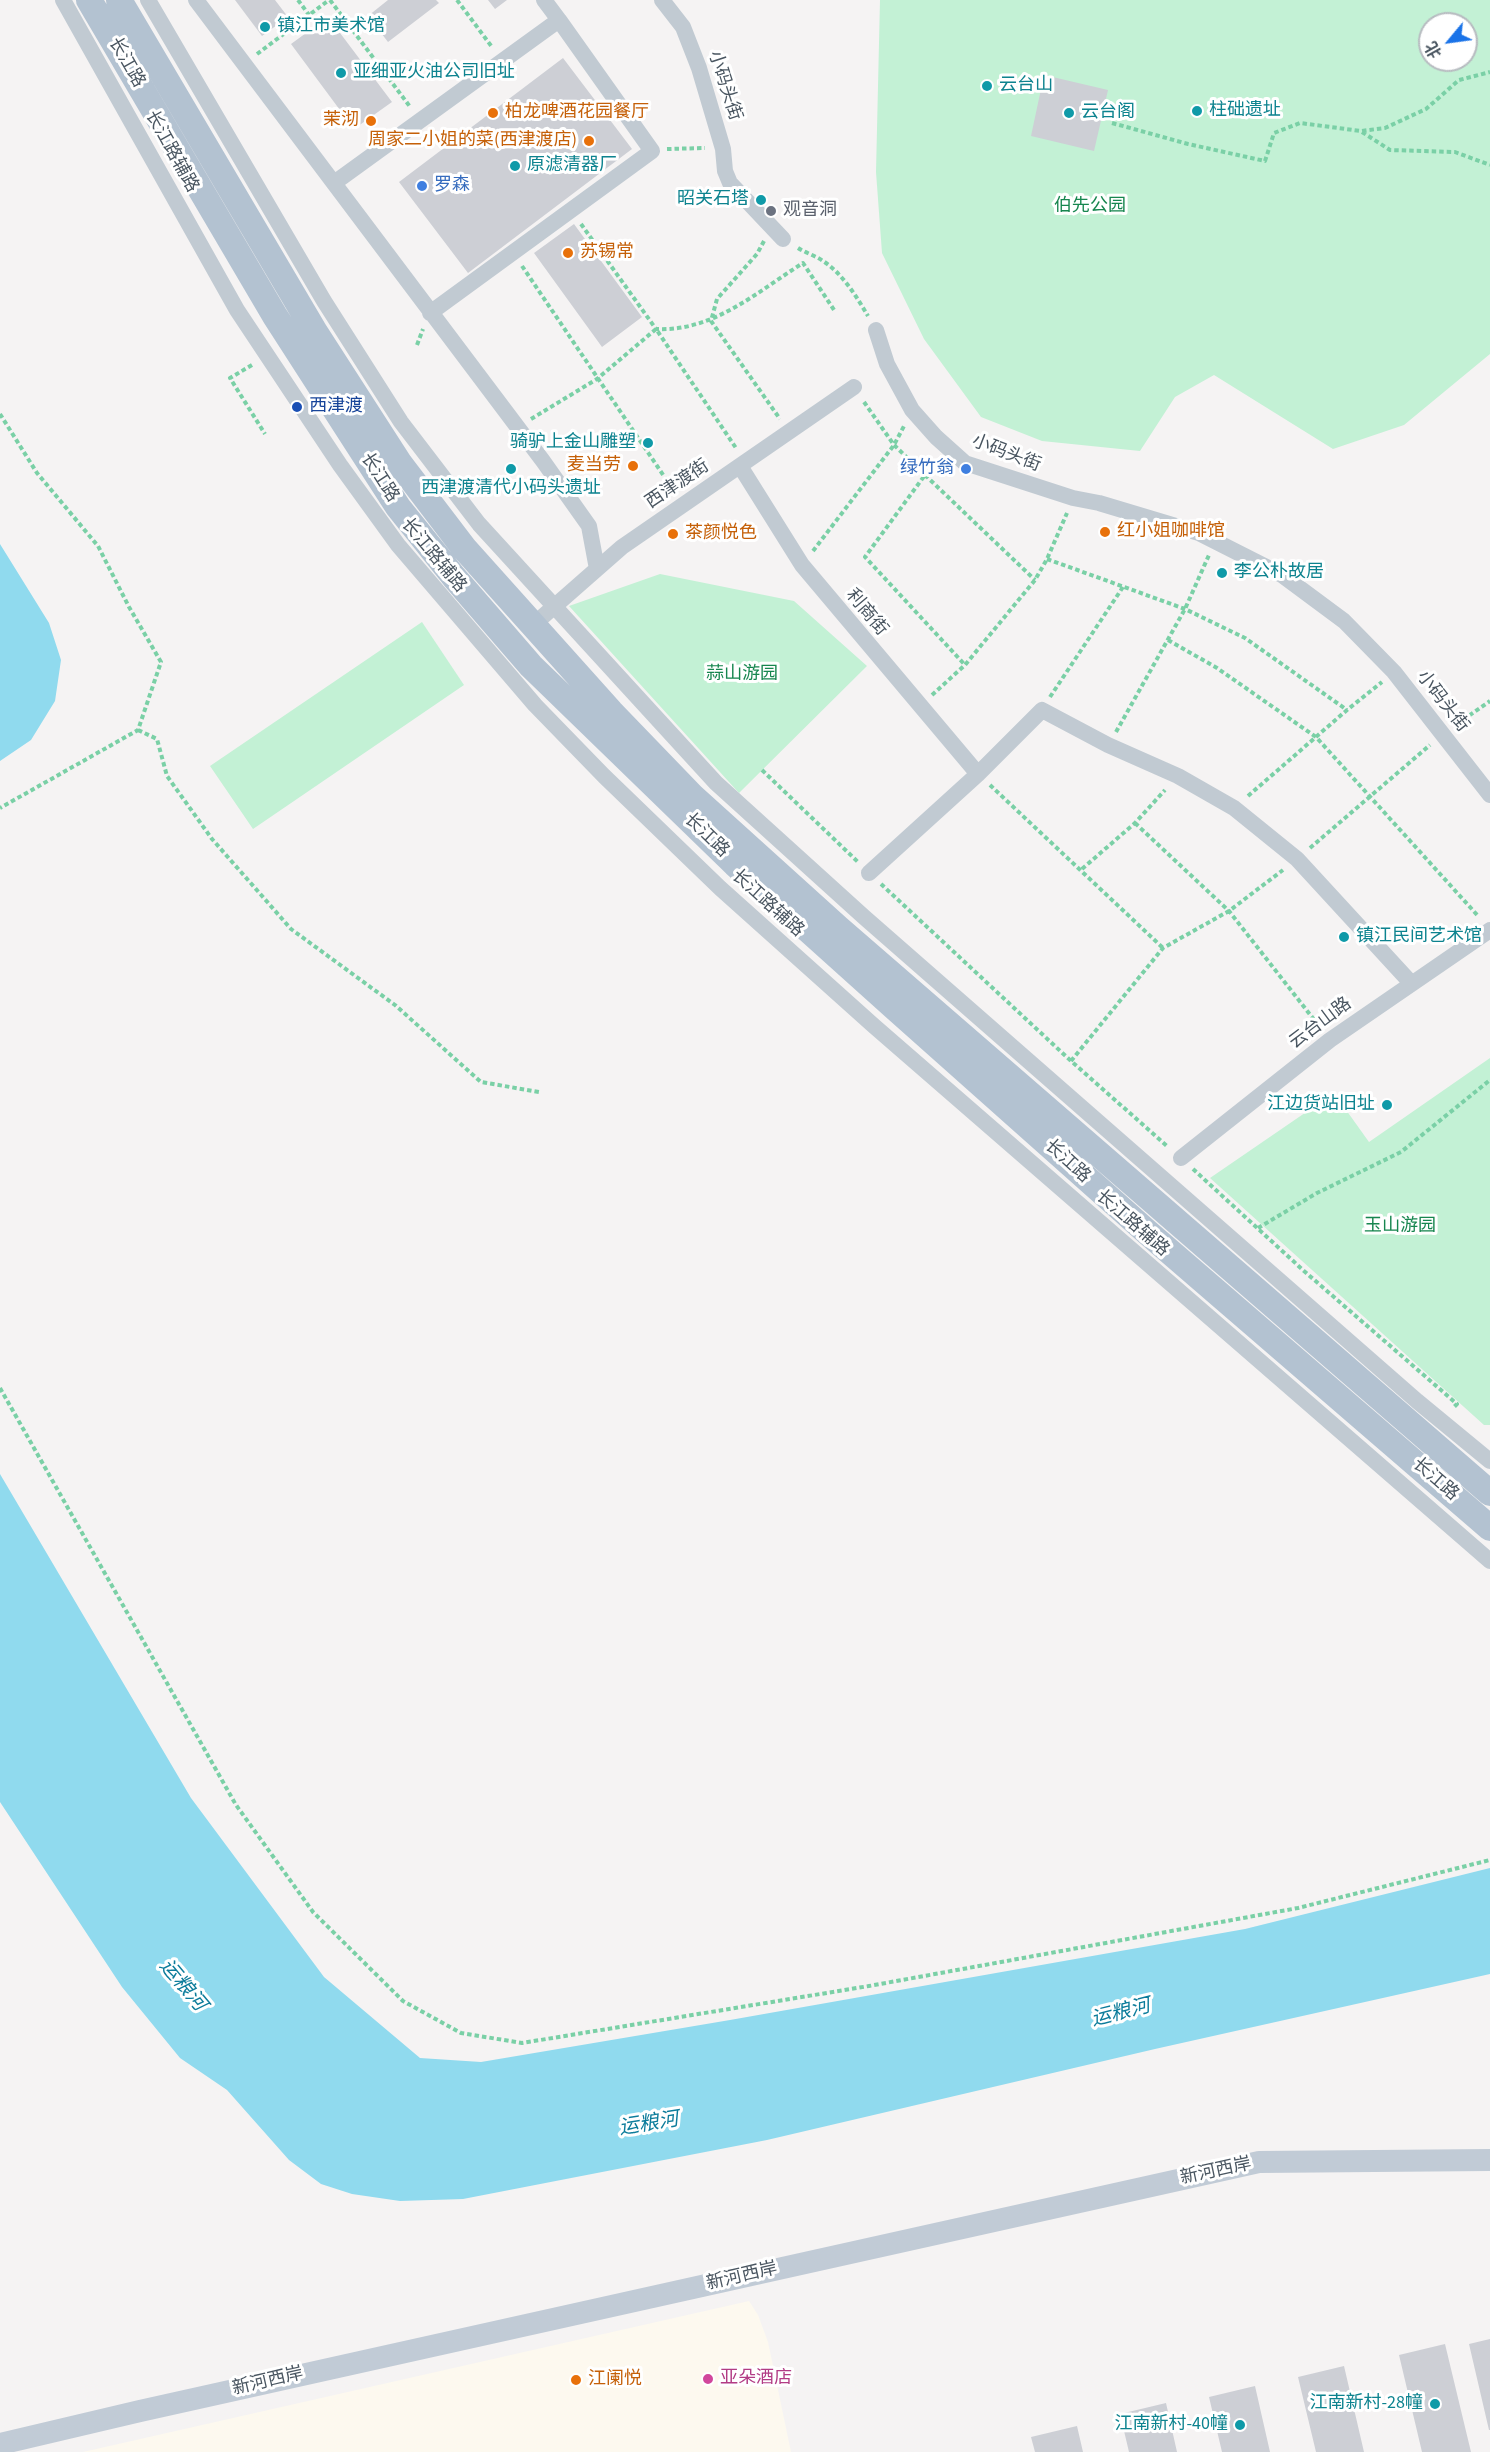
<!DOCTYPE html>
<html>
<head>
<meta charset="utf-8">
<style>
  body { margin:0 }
  #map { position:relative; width:1490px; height:2452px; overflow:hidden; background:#f5f3f3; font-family:"Source Sans 3","Noto Sans SC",sans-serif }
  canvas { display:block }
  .north { position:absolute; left:1418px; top:12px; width:60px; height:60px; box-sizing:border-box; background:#fff; border:2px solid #b7bbc0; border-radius:50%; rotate:241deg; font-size:16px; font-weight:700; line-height:24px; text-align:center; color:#4a5661 }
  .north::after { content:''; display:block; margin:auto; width:21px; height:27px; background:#1a73e8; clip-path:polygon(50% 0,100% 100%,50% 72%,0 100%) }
</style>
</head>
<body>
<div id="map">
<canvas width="1490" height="2452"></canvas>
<div class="north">北</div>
</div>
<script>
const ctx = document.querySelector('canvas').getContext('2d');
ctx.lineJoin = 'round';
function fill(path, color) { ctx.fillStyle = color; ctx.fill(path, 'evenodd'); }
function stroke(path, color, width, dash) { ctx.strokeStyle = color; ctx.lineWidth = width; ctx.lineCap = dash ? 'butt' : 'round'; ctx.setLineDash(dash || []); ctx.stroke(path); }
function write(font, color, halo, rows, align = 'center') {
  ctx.font = font + ' "Source Sans 3","Noto Sans SC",sans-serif'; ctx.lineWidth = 6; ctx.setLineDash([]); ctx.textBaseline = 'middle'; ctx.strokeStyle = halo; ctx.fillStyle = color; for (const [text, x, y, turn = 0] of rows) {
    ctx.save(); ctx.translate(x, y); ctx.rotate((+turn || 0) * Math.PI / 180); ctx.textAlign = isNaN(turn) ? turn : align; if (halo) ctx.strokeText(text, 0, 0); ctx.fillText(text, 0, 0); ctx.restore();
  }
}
const commercial = new Path2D(`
  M749,2301L758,2315L768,2342L791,2452H83Z`);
const green = new Path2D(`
  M880,0H1490V354L1404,425L1333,449L1214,375L1175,397L1140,451L1042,441L981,417L924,339L882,253L876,172ZM1430,24H1466V60H1430Z
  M660,574L794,601L867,666L739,793L569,606Z
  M422,622L464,685L253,829L210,766Z
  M1490,1058V1425H1484L1210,1178L1334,1093L1369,1142Z`);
const water = new Path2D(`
  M0,544L49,623L61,660L55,701L31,740L0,761Z
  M0,1474L191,1798L324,1977L420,2058L481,2062L730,2020L1245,1929L1490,1868V1974L1155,2049L767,2140L463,2199L400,2201L352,2194L321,2184L289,2160L227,2090L180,2058L122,1987L0,1802Z`);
const building = new Path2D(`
  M235,0H275L288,17L262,36Z
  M388,0H436L439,3L388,42L368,16Z
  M488,0H507L495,9Z
  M328,17L392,102L354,129L291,44Z
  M563,58L632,149L468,273L399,182Z
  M1044,75L1108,90L1094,151L1031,136Z
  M574,224L642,317L602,347L534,253Z
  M1490,2339V2430H1489L1469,2344Z
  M1445,2344L1471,2452H1422L1399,2355Z
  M1344,2366L1364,2452H1316L1298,2377Z
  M1255,2386L1270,2452H1222L1209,2397Z
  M1166,2403L1177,2452H1129L1120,2414Z
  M1077,2426L1083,2452H1035L1031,2437Z`);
const path = new Path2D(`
  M298,0L309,15
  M330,0L411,108
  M457,0L492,47
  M257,54L329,0
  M1112,123L1188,144L1265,161L1274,133L1300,123L1361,131L1385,128L1426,109L1459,80L1490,72
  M1362,132L1390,150L1455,152L1490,165
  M667,149L705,148
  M581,224L656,329C713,332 757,292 803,263L834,310
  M764,241L757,254L717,299L711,321L780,419
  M798,248C806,253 816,256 823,261C843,274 856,296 868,316
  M522,266L674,491
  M417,345L423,329
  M252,365L230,378L265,434
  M864,402L894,445L925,475L865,557L965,665
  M0,414L37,473L98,546L129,607L161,662L138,730L0,808
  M531,419L597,379L656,329L736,448
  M925,475L1035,580
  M813,551L894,445L904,426
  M1047,559L1185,609L1245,638L1347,710
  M1168,640L1217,668L1316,737L1479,917
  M932,695L965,665L1035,580L1047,559L1067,513
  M1050,697L1123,587
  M1457,724L1490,701
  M138,730L157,739L167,776L212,839L291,929L395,1005L481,1082L539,1092
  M1116,732L1185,609L1209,555
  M762,770L858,862
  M990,785L1163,948
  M1248,796L1347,710L1382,682
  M1135,823L1229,911L1319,1026
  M1310,848L1430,745
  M1082,869L1135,823L1165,790
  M881,884L1071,1061L1167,1146
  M1071,1061L1163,948L1229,911L1283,870
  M1193,1169L1304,1271L1457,1404L1453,1408
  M1258,1228L1317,1193L1401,1152L1490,1080
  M0,1388L236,1805L313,1912L403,2001L461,2033L522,2043L869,1986L1298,1908L1490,1860`);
const street = new Path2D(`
  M63,0L237,310L340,465L398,545L535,705L604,776L720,888L874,1026L1490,1561
  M148,0L324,301L401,422L479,524L716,783L864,917L1417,1401L1490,1461
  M196,0L543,461L589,526L597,569
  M544,0L559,20
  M662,0L683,27L699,68L723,149L725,171L730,183L783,239
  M334,183L559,20L652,151L430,313
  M876,330L887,364L912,410L936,437L965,463L1073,498L1099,503L1199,533L1282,575L1344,621L1394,672L1490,795
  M740,466L802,565L978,774
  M532,626L622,547L854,387
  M869,873L978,774L1042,710L1108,745L1178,776L1234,808L1297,859L1411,983
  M1181,1158L1330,1040L1490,930`);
const secondary = new Path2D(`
  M0,2444L140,2411L1259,2162L1490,2160`);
const primary = new Path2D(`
  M89,0L275,316L398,507L454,577L531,666L735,864L893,1006L1147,1232L1490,1528
  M119,0L315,332L400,464L464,548L611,712L693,797L838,928L1490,1493`);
const markers = [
  [265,27,6,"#0f9aa8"],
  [341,73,6,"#0f9aa8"],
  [987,86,6,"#0f9aa8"],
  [1197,111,6,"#0f9aa8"],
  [493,113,6,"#e8710a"],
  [1069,113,6,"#0f9aa8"],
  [371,121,6,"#e8710a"],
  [589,141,6,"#e8710a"],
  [515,166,6,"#0f9aa8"],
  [422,186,6,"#3f7fe0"],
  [761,200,6,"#0f9aa8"],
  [771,211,6,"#6b7280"],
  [568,253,6,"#e8710a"],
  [297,407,6,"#1a4fb4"],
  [648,443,6,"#0f9aa8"],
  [633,466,6,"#e8710a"],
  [511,469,6,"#0f9aa8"],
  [966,469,6,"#3f7fe0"],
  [1105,532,6,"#e8710a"],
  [673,534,6,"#e8710a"],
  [1222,573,6,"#0f9aa8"],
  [1344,937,6,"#0f9aa8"],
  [1387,1105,6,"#0f9aa8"],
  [708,2379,6,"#d1479c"],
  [576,2380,6,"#e8710a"],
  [1435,2404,6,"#0f9aa8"],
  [1240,2425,6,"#0f9aa8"]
];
const cultureNames = [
  ["镇江市美术馆",277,27],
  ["亚细亚火油公司旧址",353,73],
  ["云台山",999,86],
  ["柱础遗址",1209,111],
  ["云台阁",1081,113],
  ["原滤清器厂",527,166],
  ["昭关石塔",749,200,"right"],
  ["骑驴上金山雕塑",636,443,"right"],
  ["西津渡清代小码头遗址",511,489,"center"],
  ["李公朴故居",1234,573],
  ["镇江民间艺术馆",1356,937],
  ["江边货站旧址",1375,1105,"right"],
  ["江南新村-28幢",1423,2404,"right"],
  ["江南新村-40幢",1228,2425,"right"]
];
const streetNames = [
  ["长江路",126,63,60],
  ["小码头街",724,86,72],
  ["长江路辅路",171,152,61],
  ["小码头街",1006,454,21],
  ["长江路",379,478,57],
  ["西津渡街",678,485,-34],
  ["长江路辅路",433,556,50],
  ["利商街",866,613,50],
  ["小码头街",1442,702,52],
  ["长江路",706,836,44],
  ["长江路辅路",767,904,42],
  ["云台山路",1321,1024,-37],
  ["长江路",1067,1162,42],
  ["长江路辅路",1132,1224,41],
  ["长江路",1435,1480,41],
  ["新河西岸",1216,2172,-12],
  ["新河西岸",742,2277,-13],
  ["新河西岸",268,2382,-13]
];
const foodNames = [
  ["柏龙啤酒花园餐厅",505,113],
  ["茉沏",359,121,"right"],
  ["周家二小姐的菜(西津渡店)",577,141,"right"],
  ["苏锡常",580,253],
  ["麦当劳",621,466,"right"],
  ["红小姐咖啡馆",1117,532],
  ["茶颜悦色",685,534],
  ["江阑悦",588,2380]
];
const shopNames = [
  ["罗森",434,186],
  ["绿竹翁",954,469,"right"]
];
const parkNames = [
  ["伯先公园",1090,207],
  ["蒜山游园",742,675],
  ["玉山游园",1400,1227]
];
const worshipNames = [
  ["观音洞",783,211]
];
const transitNames = [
  ["西津渡",309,407]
];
const hotelNames = [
  ["亚朵酒店",720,2379]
];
const waterNames = [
  ["运粮河",182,1986,50],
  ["运粮河",1121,2014,-14],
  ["运粮河",649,2125,-9]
];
fill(commercial, '#fdf9ef');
fill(green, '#c3f1d5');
fill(water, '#90daee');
fill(building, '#cdcfd5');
stroke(path, '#7ad0a6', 4, [4.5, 3]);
stroke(street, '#c1cad2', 16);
stroke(secondary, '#c1cbd6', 22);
stroke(primary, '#b3c2d1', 26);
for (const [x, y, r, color] of markers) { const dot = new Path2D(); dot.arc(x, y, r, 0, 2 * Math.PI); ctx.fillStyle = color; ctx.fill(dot); stroke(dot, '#fff', 2); }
write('18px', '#0d838f', '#fff', cultureNames, 'left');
write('18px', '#4a5661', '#fff', streetNames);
write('18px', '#c56008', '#fff', foodNames, 'left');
write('18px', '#366cbe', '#fff', shopNames, 'left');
write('18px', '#17864f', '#fff', parkNames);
write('18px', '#5b616d', '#fff', worshipNames, 'left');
write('18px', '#164399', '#fff', transitNames, 'left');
write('18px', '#b23c85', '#fff', hotelNames, 'left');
write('italic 20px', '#0c7c9b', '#fff', waterNames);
</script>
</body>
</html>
